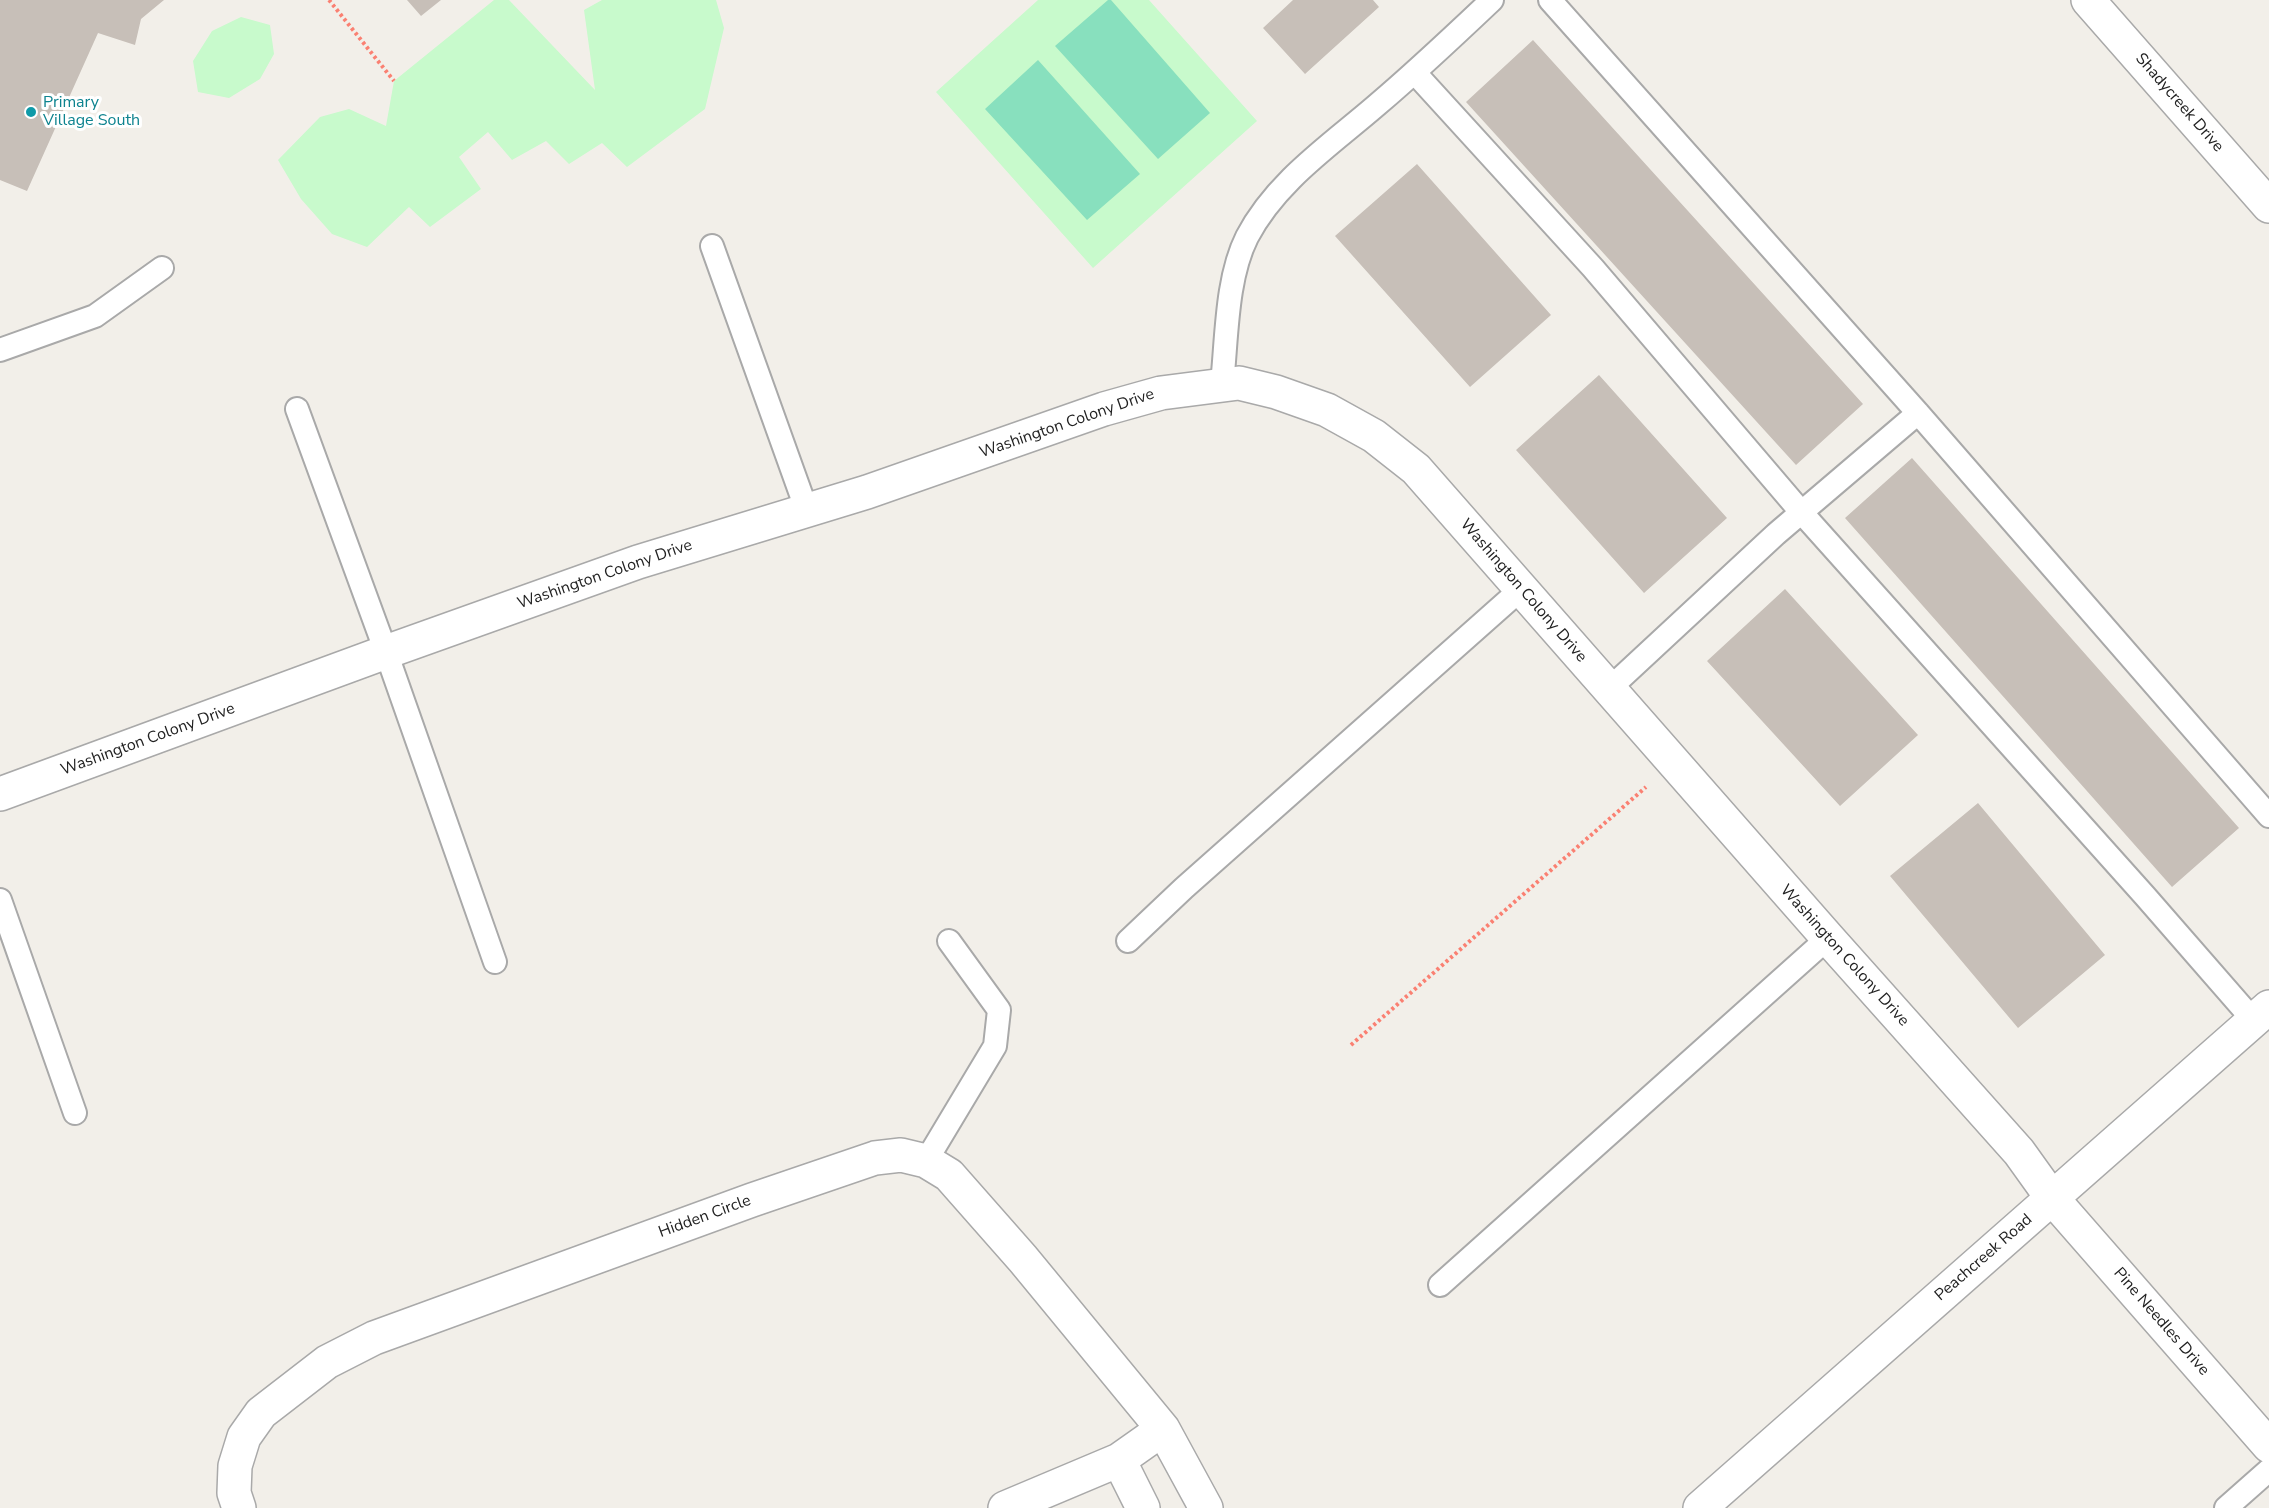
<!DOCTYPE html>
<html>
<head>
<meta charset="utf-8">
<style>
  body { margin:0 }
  canvas { display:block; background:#f2efe9 }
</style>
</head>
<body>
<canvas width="2269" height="1508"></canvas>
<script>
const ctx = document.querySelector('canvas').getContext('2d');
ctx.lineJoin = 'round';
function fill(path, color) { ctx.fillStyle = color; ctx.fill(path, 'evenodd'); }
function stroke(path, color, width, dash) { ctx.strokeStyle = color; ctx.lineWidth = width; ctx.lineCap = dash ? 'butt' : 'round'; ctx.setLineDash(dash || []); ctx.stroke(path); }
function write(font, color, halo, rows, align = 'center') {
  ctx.font = font + ' "Nunito Sans",sans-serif'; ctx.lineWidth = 6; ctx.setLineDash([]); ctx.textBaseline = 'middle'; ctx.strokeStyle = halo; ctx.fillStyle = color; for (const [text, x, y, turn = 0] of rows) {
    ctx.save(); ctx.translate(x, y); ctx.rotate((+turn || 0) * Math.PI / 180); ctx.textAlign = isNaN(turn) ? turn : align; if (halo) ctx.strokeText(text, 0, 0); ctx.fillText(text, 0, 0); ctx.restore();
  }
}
const park = new Path2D(`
  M494,0H509L595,90L584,10L602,0H716L724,28L705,109L627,167L602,143L569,164L546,141L512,160L488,132L459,157L481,189L430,227L409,207L367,247L332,234L301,199L278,160L320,117L349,109L386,126L394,81Z
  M1038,0H1149L1257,121L1093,268L936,92Z
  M241,17L270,25L274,54L260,79L229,98L198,92L193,61L212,31Z`);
const pitch = new Path2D(`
  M1108,0H1111L1210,113L1158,159L1055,46Z
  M1038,60L1140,174L1087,220L985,109Z`);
const building = new Path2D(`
  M0,0H164L141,19L135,45L98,33L27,191L0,180Z
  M407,0H441L421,16Z
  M1293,0H1373L1379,7L1305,74L1263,28Z
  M1533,40L1863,404L1796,465L1466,102Z
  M1417,164L1551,315L1470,387L1335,236Z
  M1599,375L1727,518L1644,593L1516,450Z
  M1912,458L2239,828L2172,887L1845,518Z
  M1785,589L1918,735L1840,806L1707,661Z
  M1978,803L2105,955L2018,1028L1890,876Z`);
const path = new Path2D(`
  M329,0L394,81
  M1351,1045L1646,787`);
const lane = new Path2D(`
  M1550,0L1918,413L2269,816
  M1415,73L1593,268L1802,513L2145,896L2254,1021
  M712,246L807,511
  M0,350L95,316L162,268
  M1222,384C1227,337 1226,279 1247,237C1276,181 1332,144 1378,104C1417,71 1455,35 1492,0
  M297,409L386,652L495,962
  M1609,689L1776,534L1918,413
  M0,900L75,1113
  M1128,941L1184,888L1520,590
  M926,1161L995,1046L999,1010L949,941
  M1440,1285L1828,938
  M2226,1508L2269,1470`);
const street = new Path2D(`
  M2088,0L2269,206
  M0,794L386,652L638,562L867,492L1104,409L1161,393L1239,383L1276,392L1327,410L1374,436L1416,469L1828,938L2019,1152L2052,1198L2269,1446
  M1119,1460L1143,1508
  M239,1508L234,1493L235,1466L244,1437L261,1413L327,1362L374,1338L752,1200L875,1158L901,1155L926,1161L949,1175L1023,1259L1163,1429L1206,1508
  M1005,1508L1119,1460L1163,1429
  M1700,1508L2269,1007`);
const markers = [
  [31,112,6,"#0f9aa8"]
];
const cultureNames = [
  ["Primary",43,103],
  ["Village South",43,121]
];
const streetNames = [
  ["Shadycreek Drive",2179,103,49],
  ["Washington Colony Drive",1067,424,-19],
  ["Washington Colony Drive",605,575,-19],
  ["Washington Colony Drive",1523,591,49],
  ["Washington Colony Drive",148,740,-20],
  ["Washington Colony Drive",1844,956,48],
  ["Hidden Circle",705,1217,-20],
  ["Peachcreek Road",1984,1258,-41],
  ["Pine Needles Drive",2161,1322,49]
];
fill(park, '#c8facc');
fill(pitch, '#88e0be');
fill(building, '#c7bfb8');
stroke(lane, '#a9a9a9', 26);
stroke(street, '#a9a9a9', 36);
stroke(path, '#fa8072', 4, [3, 3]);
stroke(lane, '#fff', 22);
stroke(street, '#fff', 33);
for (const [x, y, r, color] of markers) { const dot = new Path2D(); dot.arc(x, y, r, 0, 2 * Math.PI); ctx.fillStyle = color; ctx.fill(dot); stroke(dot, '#fff', 2); }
write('16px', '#0d838f', '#fff', cultureNames, 'left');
write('16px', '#222', '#fff', streetNames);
</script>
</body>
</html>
